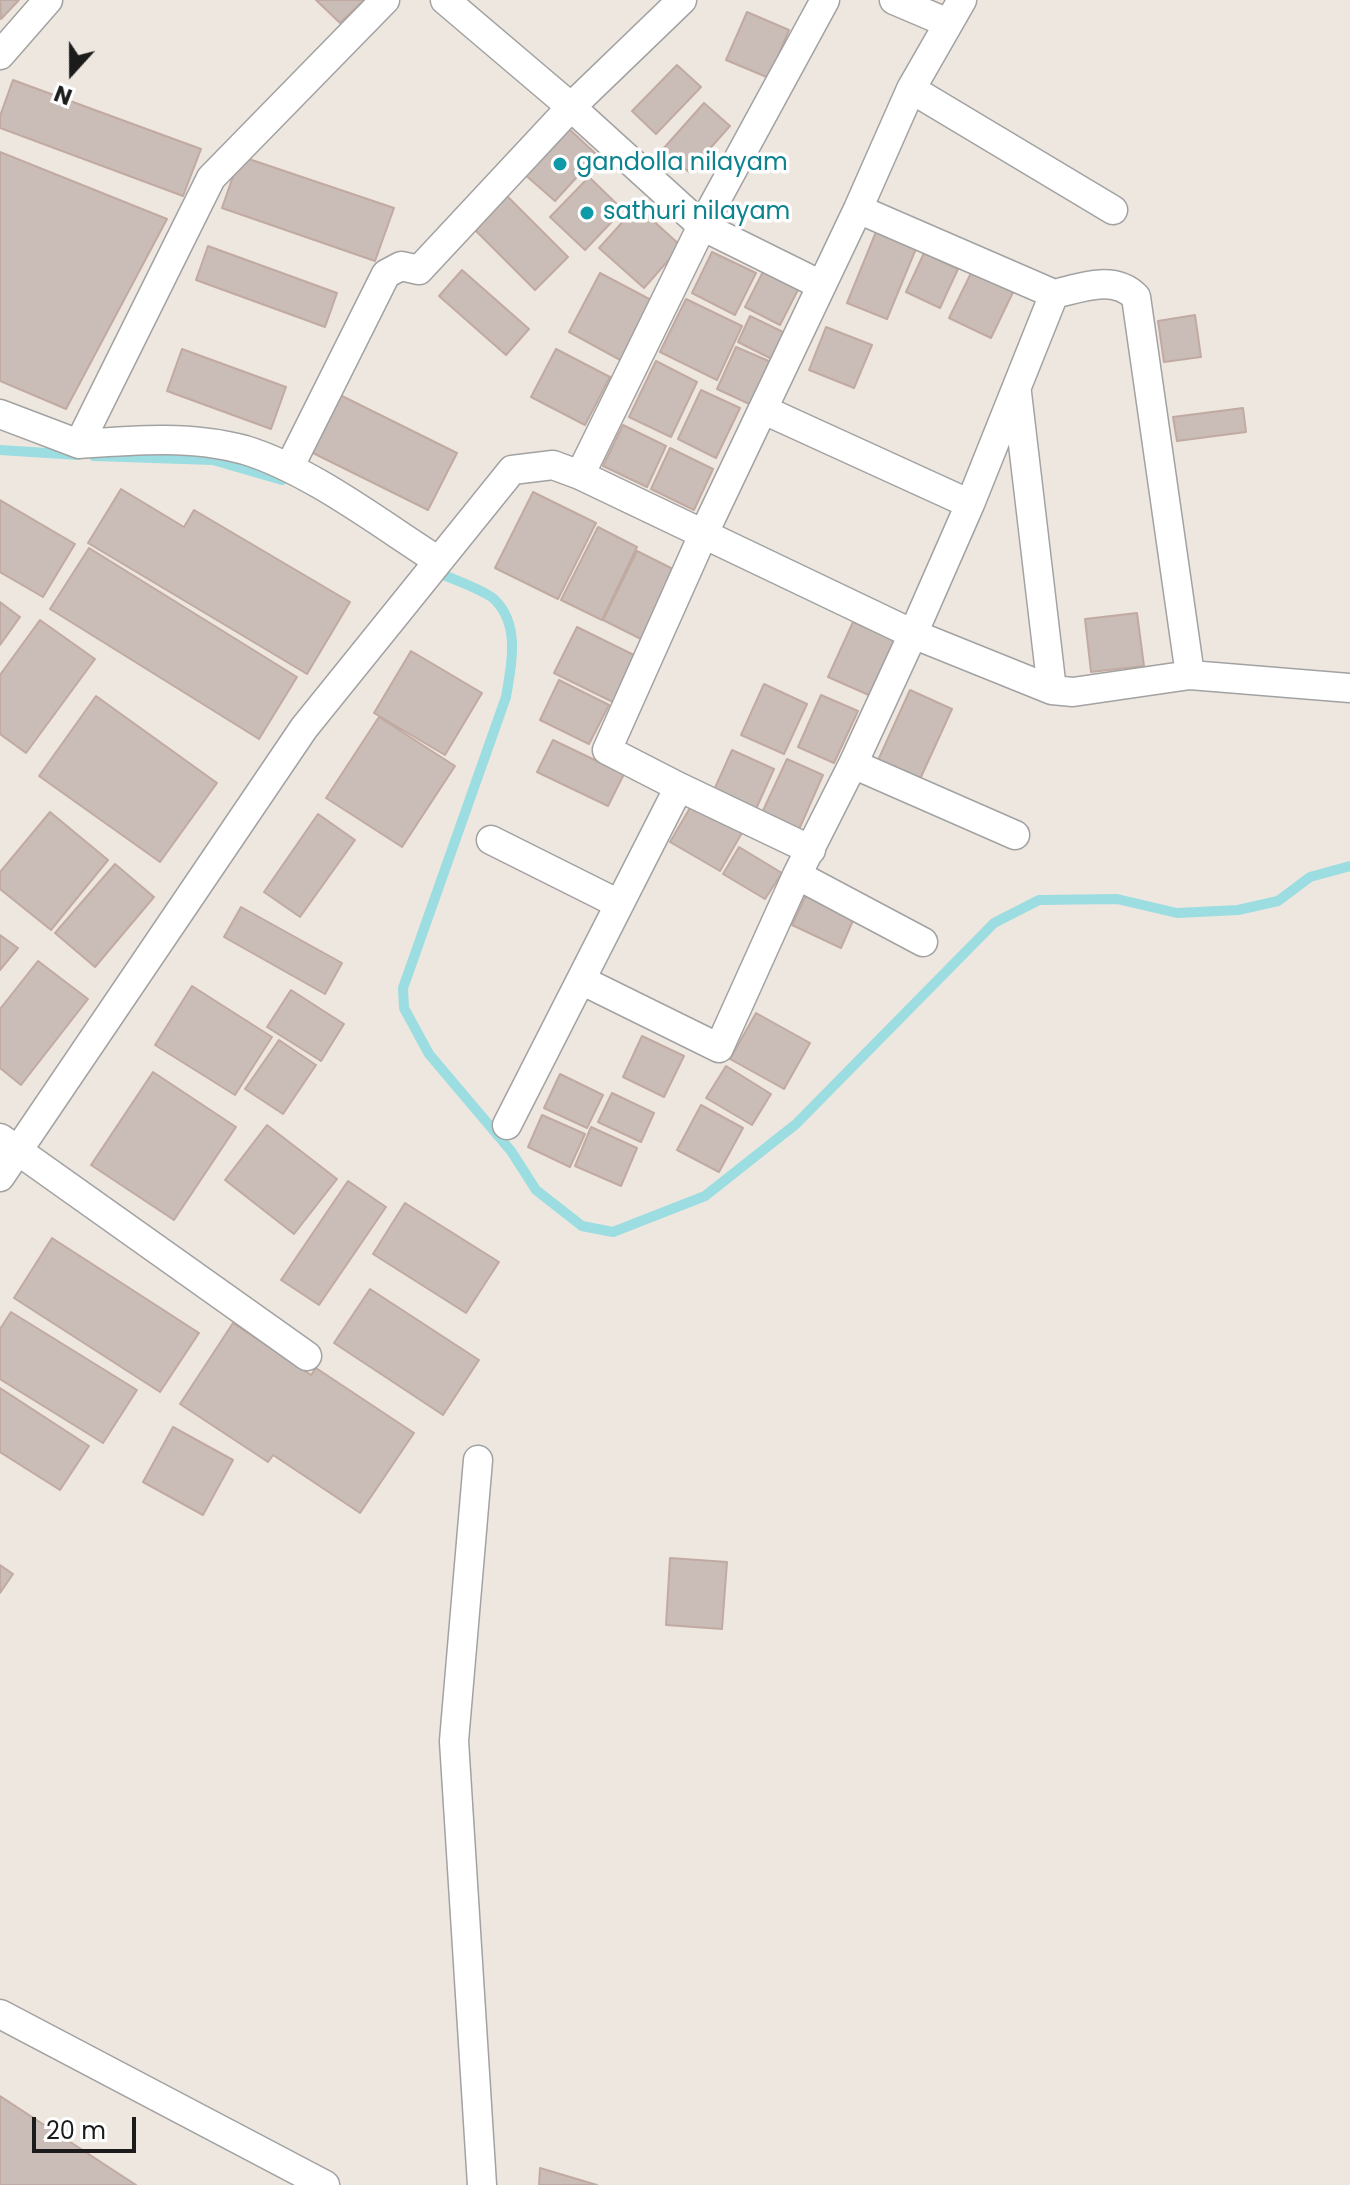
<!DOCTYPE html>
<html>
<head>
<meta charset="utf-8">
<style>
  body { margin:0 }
  #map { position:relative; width:1350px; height:2185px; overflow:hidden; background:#eee7e0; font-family:Poppins,sans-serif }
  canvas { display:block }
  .north { position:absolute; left:32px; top:32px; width:80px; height:80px; -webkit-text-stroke:6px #fff; paint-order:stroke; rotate:201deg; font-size:22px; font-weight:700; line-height:32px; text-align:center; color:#1b1b1b }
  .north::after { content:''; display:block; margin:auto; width:28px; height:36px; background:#1b1b1b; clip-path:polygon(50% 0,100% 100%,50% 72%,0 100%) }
  .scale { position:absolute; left:32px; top:2117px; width:104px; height:36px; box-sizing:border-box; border:4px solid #1b1b1b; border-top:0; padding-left:10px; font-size:24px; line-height:28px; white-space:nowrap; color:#1b1b1b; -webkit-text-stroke:6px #fff; paint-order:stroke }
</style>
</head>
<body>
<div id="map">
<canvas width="1350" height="2185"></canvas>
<div class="north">N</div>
<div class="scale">20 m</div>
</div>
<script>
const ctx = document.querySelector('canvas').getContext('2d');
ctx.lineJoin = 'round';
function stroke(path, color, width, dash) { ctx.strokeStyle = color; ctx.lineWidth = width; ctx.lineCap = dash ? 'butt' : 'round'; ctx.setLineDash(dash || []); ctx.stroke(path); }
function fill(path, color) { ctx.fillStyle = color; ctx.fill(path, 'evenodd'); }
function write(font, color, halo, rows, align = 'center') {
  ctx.font = font + ' Poppins,sans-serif'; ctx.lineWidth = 7; ctx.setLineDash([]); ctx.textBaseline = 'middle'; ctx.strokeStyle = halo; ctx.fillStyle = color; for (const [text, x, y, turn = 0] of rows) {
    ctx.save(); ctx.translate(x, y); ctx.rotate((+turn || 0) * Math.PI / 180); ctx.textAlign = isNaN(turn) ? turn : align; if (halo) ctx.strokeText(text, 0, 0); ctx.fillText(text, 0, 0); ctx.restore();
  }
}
const stream = new Path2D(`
  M0,450L78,455
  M94,456L213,460L282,480
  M444,575C457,581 486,591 495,600C521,626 511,667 506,697L403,988L404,1008L429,1054L511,1151L536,1190L582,1226L613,1232L705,1196L796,1124L994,923L1039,900L1117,899L1177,913L1238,910L1278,901L1310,877L1350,866`);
const building = new Path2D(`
  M0,0H19L1,19Z
  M316,0H364L340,23Z
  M747,12L789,30L769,78L726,60Z
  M677,65L701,87L656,134L632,111Z
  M13,80L201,149L183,196L0,128V116Z
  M704,103L730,126L689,172L663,149Z
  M566,126L597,155L555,201L523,173Z
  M0,152L167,219L66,409L0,381Z
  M240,156L394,208L375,261L222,208Z
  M589,177L623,210L585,250L550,217Z
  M506,195L568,257L535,290L473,228Z
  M637,206L681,246L644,288L599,248Z
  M880,222L920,239L887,319L847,303Z
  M208,246L337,293L325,327L196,280Z
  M712,252L756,273L735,315L692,293Z
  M924,253L958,269L940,308L906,292Z
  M766,266L801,284L780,325L745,307Z
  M974,267L1016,286L991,338L949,318Z
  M462,270L529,329L506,355L439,296Z
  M600,273L653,301L622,361L569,332Z
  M686,299L742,326L717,380L660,352Z
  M1195,315L1201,357L1164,362L1158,321Z
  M750,316L787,334L774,360L738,342Z
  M826,327L872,345L854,388L809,370Z
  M736,347L778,365L758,408L717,389Z
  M182,349L286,387L271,429L167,391Z
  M556,349L610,377L585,425L531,397Z
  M656,361L697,382L671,437L629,417Z
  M701,390L740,408L716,458L678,439Z
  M340,395L457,453L428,510L311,452Z
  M1243,408L1246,432L1177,441L1173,417Z
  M623,425L666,446L647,487L603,466Z
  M670,448L713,469L694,510L651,489Z
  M121,489L184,527L194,510L350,602L307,674L88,543Z
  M533,492L596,523L558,599L495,568Z
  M0,500L75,544L43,597L0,572Z
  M598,527L637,547L602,620L561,600Z
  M89,548L297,677L259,739L50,609Z
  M637,551L681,573L647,642L603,620Z
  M0,602L20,617L0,645Z
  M1137,613L1144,666L1091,672L1085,619Z
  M40,620L95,659L26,753L0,734V675Z
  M853,622L896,641L871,696L828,677Z
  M577,627L640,658L617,704L554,673Z
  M411,651L482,693L445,755L374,713Z
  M559,680L609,705L589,744L540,720Z
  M764,684L807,704L784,754L741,735Z
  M910,690L952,709L916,788L874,769Z
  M821,695L858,711L834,763L798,747Z
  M96,696L217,783L160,862L39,776Z
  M379,717L455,766L402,847L326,798Z
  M553,740L624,774L608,806L537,772Z
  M732,750L774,769L756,809L714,790Z
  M787,759L823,775L797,834L760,817Z
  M697,796L746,826L720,871L670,842Z
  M50,812L108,860L51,930L0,889V872Z
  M318,814L355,840L300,917L264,892Z
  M739,847L782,873L765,899L723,874Z
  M115,864L154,897L95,967L55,933Z
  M807,893L855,916L841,948L792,925Z
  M241,907L342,963L325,994L224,937Z
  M0,935L18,948L0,970Z
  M38,961L88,999L21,1085L0,1068V1009Z
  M192,986L272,1037L235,1095L155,1045Z
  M291,990L344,1024L321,1061L267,1027Z
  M756,1013L810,1043L784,1089L730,1059Z
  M642,1036L684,1056L664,1097L623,1077Z
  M279,1040L316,1065L283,1114L245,1089Z
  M726,1066L771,1094L752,1125L706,1098Z
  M153,1072L236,1127L174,1220L91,1165Z
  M560,1074L603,1095L587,1128L544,1108Z
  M612,1093L654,1113L641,1142L598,1122Z
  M701,1105L743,1128L719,1172L677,1150Z
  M542,1115L585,1134L570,1167L528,1147Z
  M267,1125L337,1179L294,1234L225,1180Z
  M591,1127L637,1148L621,1186L575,1166Z
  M348,1181L386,1207L319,1305L281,1280Z
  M405,1203L499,1262L466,1313L373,1254Z
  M52,1238L199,1333L160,1392L14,1298Z
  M370,1289L479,1360L443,1415L334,1343Z
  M11,1312L137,1390L103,1443L0,1379V1329Z
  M233,1323L311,1375L316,1368L414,1433L360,1513L273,1455L268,1462L180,1404Z
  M0,1388L89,1446L60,1490L0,1452Z
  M173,1427L233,1460L203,1515L143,1482Z
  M670,1558L727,1562L722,1629L666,1625Z
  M0,1565L13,1574L0,1593Z
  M0,2096L136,2185H0Z
  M540,2168L597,2185H539Z`);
const street = new Path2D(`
  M445,0L571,107L702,226L821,285
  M894,0L948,23
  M0,55L48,0
  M911,89L1113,210
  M858,209L1054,294
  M1017,393L1052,690
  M764,410L970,504
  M0,414L79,444L211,178L385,0
  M79,444C133,440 192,435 245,450C310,470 379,523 437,560
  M289,468L386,274L401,266L419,270L571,107L682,0
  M580,475L702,226L825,0
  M853,764L1015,835
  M679,787L811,850
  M491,840L619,904
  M797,875L923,942
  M581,980L719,1048L797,875L853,764L913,634L970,504L1054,294C1081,288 1114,274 1136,297L1190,675
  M507,1125L679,787L607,750L703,535L858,209L911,89L962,0
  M0,1138L307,1356
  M0,1177L304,728L512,470L553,465L580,475L913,634L1052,690L1073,692L1190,675L1350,688
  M478,1460L454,1741L482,2185
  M0,2014L325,2185`);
const markers = [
  [560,164,8,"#0f9aa8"],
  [587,213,8,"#0f9aa8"]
];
const cultureNames = [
  ["gandolla nilayam",576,164],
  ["sathuri nilayam",603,213]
];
stroke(stream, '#9bdde1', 10);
fill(building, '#cabcb6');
stroke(building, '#c1aaa1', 2);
stroke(street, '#a2a2a2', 31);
stroke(street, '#fff', 28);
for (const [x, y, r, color] of markers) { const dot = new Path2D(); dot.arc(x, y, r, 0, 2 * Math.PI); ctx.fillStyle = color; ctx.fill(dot); stroke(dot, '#fff', 3); }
write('24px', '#0d838f', '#fff', cultureNames, 'left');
</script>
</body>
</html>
